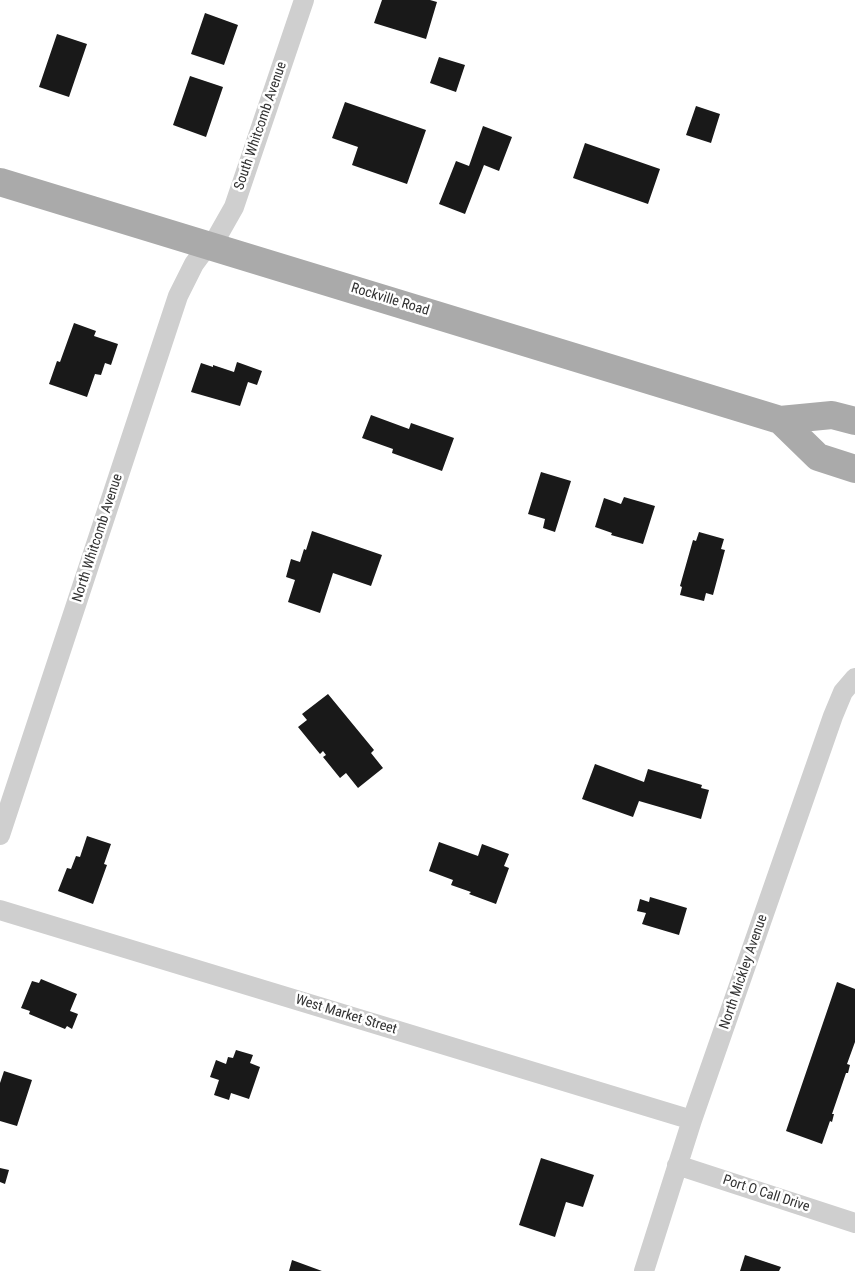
<!DOCTYPE html>
<html>
<head>
<meta charset="utf-8">
<style>
  body { margin:0 }
  canvas { display:block; background:#fff }
</style>
</head>
<body>
<canvas width="855" height="1271"></canvas>
<script>
const ctx = document.querySelector('canvas').getContext('2d');
ctx.lineJoin = 'round';
function fill(path, color) { ctx.fillStyle = color; ctx.fill(path, 'evenodd'); }
function stroke(path, color, width, dash) { ctx.strokeStyle = color; ctx.lineWidth = width; ctx.lineCap = dash ? 'butt' : 'round'; ctx.setLineDash(dash || []); ctx.stroke(path); }
function write(font, color, halo, rows, align = 'center') {
  ctx.font = font + ' "Roboto Condensed",sans-serif'; ctx.lineWidth = 5; ctx.setLineDash([]); ctx.textBaseline = 'middle'; ctx.strokeStyle = halo; ctx.fillStyle = color; for (const [text, x, y, turn = 0] of rows) {
    ctx.save(); ctx.translate(x, y); ctx.rotate((+turn || 0) * Math.PI / 180); ctx.textAlign = isNaN(turn) ? turn : align; if (halo) ctx.strokeText(text, 0, 0); ctx.fillText(text, 0, 0); ctx.restore();
  }
}
const building = new Path2D(`
  M382,0H430L437,2L426,39L374,23Z
  M205,13L238,25L224,65L191,54Z
  M57,34L87,44L69,97L39,87Z
  M439,57L465,65L456,92L430,83Z
  M190,76L223,87L206,137L173,125Z
  M345,102L426,130L407,184L352,165L358,147L332,138Z
  M696,106L720,114L711,143L686,135Z
  M483,126L512,137L499,171L484,165L465,214L439,204L456,161L469,166Z
  M585,143L660,169L648,204L573,178Z
  M74,323L96,331L94,336L118,344L111,365L105,363L101,375L95,374L87,397L49,384L57,361L60,362Z
  M237,362L262,371L257,385L248,382L240,406L191,392L201,363L213,367V365L234,372Z
  M371,415L409,429L411,423L454,438L442,471L392,453L393,449L362,438Z
  M541,472L571,481L555,532L543,528L545,519L528,514Z
  M624,497L655,506L643,544L611,535L612,533L595,527L604,498L621,504Z
  M312,531L382,555L371,586L333,573L320,613L288,602L295,580L286,577L291,559L300,562L304,549L306,550Z
  M699,532L724,539L721,549L725,550L713,595L706,593L704,601L680,595L682,587L680,586L693,540L696,541Z
  M328,694L374,750L371,753L383,768L358,788L346,773L340,778L323,757L326,755L323,751L320,754L298,727L307,720L302,714Z
  M595,764L644,782L648,769L702,785L701,788L709,790L701,819L639,801L633,817L582,799Z
  M87,836L111,844L104,864L107,865L93,904L58,891L67,868L71,869L76,856L80,857Z
  M439,842L478,856L482,844L509,854L504,866L509,868L496,904L469,894L471,892L451,885L453,880L429,871Z
  M650,897L687,908L679,935L642,924L646,913L637,911L640,899L649,902Z
  M41,979L77,994L70,1011L78,1014L72,1029L67,1026L65,1029L29,1014L30,1011L21,1008L32,981L39,983Z
  M837,982L855,989V1042L847,1064L850,1065L848,1073H846L832,1114H834L832,1122L830,1121L822,1144L786,1131Z
  M236,1050L253,1055L250,1063L260,1067L249,1099L231,1093L229,1100L214,1095L219,1080L210,1077L216,1060L226,1064L228,1057L233,1058Z
  M4,1071L32,1080L17,1126L0,1121V1083Z
  M541,1158L594,1175L583,1207L566,1202L555,1237L519,1225Z
  M0,1168L9,1170L5,1184L0,1182Z
  M745,1255L781,1267L779,1271H740Z
  M292,1260L322,1271H289Z`);
const minor = new Path2D(`
  M0,835L178,296L194,264L208,245L217,237L234,207L304,0
  M0,910L692,1120
  M677,1165L855,1223
  M644,1271L692,1120L833,716L843,692L855,678`);
const primary = new Path2D(`
  M0,182L780,420L832,415L855,421
  M780,420L818,457L855,469`);
const streetNames = [
  ["South Whitcomb Avenue",261,126,-71],
  ["Rockville Road",390,300,17],
  ["North Whitcomb Avenue",98,538,-72],
  ["North Mickley Avenue",744,972,-71],
  ["West Market Street",346,1015,17],
  ["Port O Call Drive",766,1194,18]
];
fill(building, '#191919');
stroke(minor, '#cfcfcf', 20);
stroke(primary, '#aaa', 28);
write('14px', '#323232', '#fff', streetNames);
</script>
</body>
</html>
